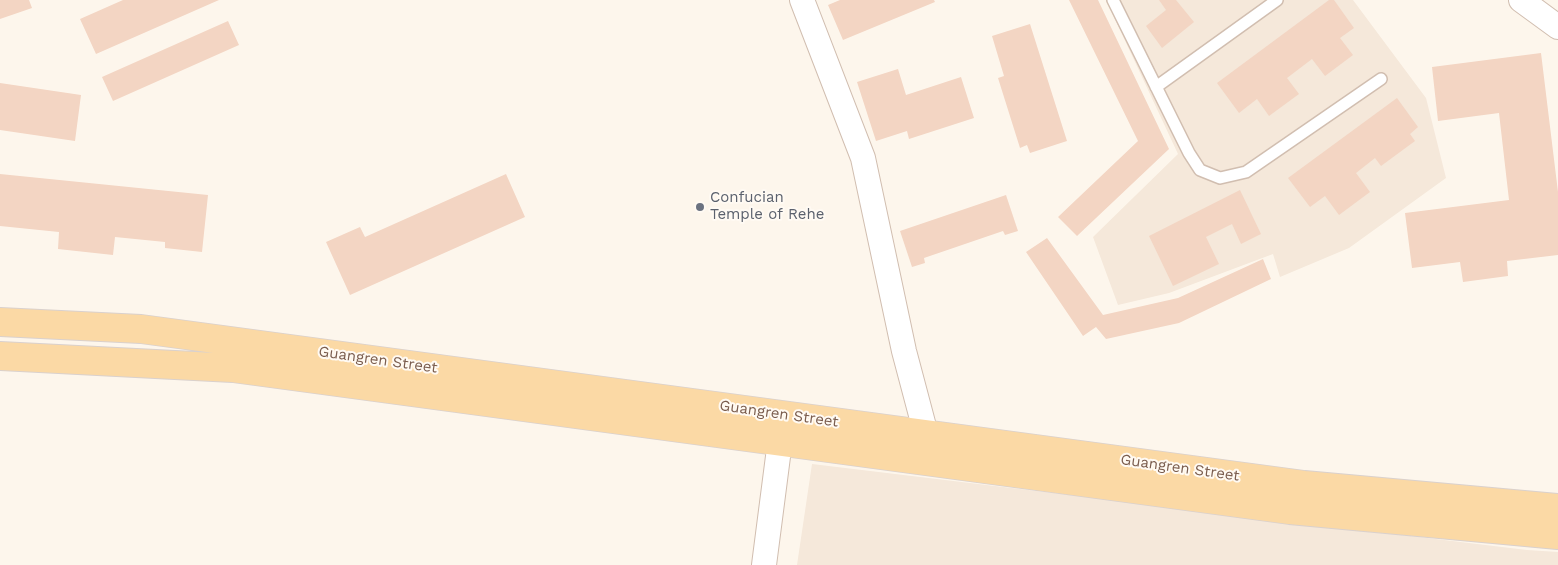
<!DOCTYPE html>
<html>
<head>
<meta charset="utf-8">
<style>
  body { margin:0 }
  canvas { display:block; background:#fdf6ec }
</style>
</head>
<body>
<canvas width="1558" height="565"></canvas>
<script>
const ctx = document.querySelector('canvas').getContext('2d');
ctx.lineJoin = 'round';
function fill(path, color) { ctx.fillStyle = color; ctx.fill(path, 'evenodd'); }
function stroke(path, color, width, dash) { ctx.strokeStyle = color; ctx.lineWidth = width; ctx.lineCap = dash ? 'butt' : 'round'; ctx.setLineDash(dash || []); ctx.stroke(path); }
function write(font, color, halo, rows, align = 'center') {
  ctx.font = font + ' "Work Sans",sans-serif'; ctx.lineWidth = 4; ctx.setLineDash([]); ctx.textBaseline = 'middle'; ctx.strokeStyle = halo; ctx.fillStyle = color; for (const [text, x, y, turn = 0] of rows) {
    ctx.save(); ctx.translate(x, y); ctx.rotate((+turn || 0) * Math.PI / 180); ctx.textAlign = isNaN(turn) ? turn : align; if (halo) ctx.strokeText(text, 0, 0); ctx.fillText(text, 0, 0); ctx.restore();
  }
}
const residential = new Path2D(`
  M1106,0H1353L1426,98L1446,178L1349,248L1280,277L1273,254L1169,293L1118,305L1093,237L1178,154Z
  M812,464L1527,550L1558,552V565H797Z`);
const building = new Path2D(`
  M0,0H29L32,8L0,19Z
  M123,0H219L96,54L80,19Z
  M840,0H934L935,2L843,40L828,5Z
  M1069,0H1098L1169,149L1077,236L1058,217L1138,141Z
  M1159,0H1176L1194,22L1162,48L1146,26L1166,10Z
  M1329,0H1334L1354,28L1340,38L1353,55L1325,76L1312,59L1287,78L1299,94L1269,116L1257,99L1239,113L1217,83Z
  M228,21L239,45L113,101L102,77Z
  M1030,24L1067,141L1030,153L1027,145L1020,148L998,78L1004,76L992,36Z
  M1541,53L1558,192V255L1507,261L1508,276L1463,282L1460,262L1412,268L1405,213L1509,200L1499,113L1438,121L1432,67Z
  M898,69L906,95L961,77L974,118L909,139L907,131L876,141L857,82Z
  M0,83L81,95L75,141L0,130Z
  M1397,98L1418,127L1410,134L1415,141L1381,166L1375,158L1356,173L1370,192L1339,215L1325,196L1310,207L1288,178Z
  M0,174L208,195L202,252L165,248V242L115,237L113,255L58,249L59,232L0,226Z
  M506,174L525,217L350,295L326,242L360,227L365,237Z
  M1240,190L1261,234L1241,244L1232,224L1206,237L1219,264L1173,286L1149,236Z
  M1006,195L1018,231L1005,235L1003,231L924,258L925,263L912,267L900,231Z
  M1047,238L1103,315L1178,298L1263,259L1271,279L1179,323L1106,339L1096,327L1083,336L1026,252Z`);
const service = new Path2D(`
  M1113,0L1189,153L1200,170L1220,178L1246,172L1381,79
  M1156,87L1277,0`);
const minor = new Path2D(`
  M802,0L863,158L904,351L926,434
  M1521,0L1558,27
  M764,565L780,441`);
const primary = new Path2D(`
  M0,322L141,329L1304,485L1558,508
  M0,356L233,368L1290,510L1558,535`);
const markers = [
  [700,207,5,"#6b7280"]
];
const worshipNames = [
  ["Confucian",710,198],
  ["Temple of Rehe",710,215]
];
const streetNames = [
  ["Guangren Street",378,360,8],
  ["Guangren Street",779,414,8],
  ["Guangren Street",1180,468,8]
];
fill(residential, '#f5e8da');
fill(building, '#f3d5c3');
stroke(service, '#d1beb0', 14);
stroke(minor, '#d1beb0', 26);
stroke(primary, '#dad1cd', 30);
stroke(service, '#fff', 11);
stroke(minor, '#fff', 24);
stroke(primary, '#fbd9a5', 28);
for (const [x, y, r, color] of markers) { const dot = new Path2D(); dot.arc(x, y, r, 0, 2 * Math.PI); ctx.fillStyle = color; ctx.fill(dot); stroke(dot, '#fffaf3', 2); }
write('15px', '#5b616d', '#fffaf3', worshipNames, 'left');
write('15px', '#7a5c4d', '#fffaf3', streetNames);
</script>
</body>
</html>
